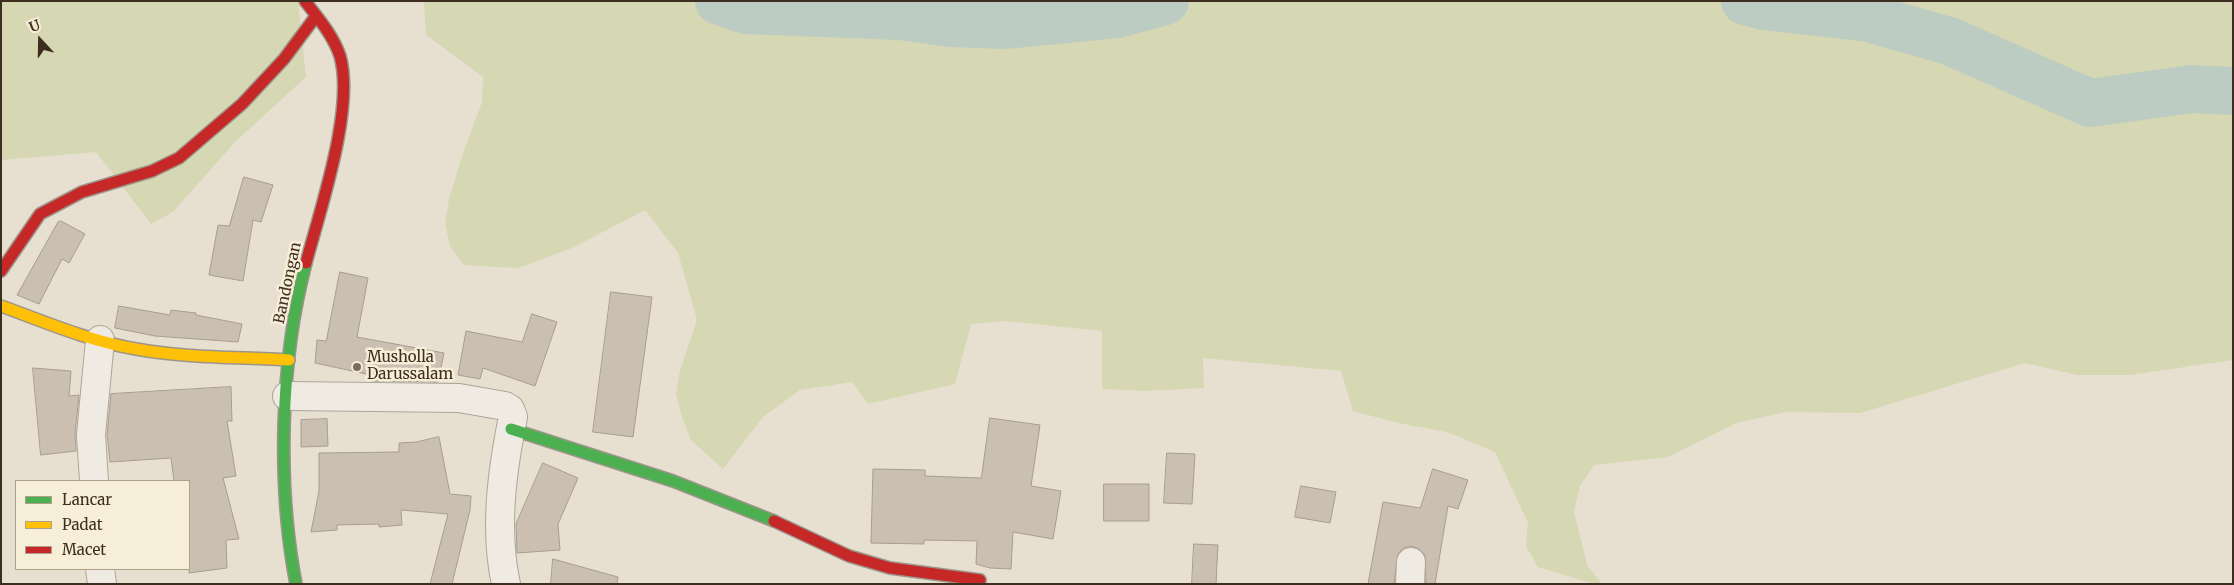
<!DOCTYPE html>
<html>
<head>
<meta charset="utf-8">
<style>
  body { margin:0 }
  #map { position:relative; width:2234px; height:585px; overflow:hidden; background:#e7e0d1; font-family:Merriweather,serif }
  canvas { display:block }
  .frame { position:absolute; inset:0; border:2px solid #3d2e20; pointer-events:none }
  .legend { position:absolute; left:15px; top:480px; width:175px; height:90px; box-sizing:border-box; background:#f7eed8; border:1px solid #ada18e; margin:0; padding:6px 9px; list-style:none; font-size:15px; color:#3d2e20 }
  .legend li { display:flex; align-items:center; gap:10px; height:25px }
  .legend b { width:25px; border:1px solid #ada18e }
  .north { position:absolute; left:15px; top:15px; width:50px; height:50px; -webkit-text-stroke:4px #f7eed8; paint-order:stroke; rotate:339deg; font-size:14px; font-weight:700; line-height:20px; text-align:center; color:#3d2e20 }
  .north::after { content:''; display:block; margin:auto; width:18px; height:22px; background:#3d2e20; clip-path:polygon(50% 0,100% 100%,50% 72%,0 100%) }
</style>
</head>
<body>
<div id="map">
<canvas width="2234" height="585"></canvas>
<div class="frame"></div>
<ul class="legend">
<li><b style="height:6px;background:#4caf50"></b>Lancar</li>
<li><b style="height:6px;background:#ffc107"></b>Padat</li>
<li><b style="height:6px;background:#c62828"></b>Macet</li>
</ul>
<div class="north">U</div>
</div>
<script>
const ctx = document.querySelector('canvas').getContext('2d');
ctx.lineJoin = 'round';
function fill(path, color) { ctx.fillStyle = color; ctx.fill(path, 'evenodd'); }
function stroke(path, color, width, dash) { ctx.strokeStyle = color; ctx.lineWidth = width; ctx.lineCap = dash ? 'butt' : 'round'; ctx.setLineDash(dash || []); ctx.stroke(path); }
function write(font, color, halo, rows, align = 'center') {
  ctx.font = font + ' Merriweather,serif'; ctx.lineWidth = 5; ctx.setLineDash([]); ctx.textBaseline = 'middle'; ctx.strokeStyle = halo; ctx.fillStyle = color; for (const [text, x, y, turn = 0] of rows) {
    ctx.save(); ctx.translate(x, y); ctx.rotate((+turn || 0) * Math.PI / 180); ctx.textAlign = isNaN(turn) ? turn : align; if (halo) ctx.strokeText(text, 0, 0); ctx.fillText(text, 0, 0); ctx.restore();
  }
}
const green = new Path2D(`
  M1,1H298L306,77L235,142L173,212L151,224L96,152L1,160Z
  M424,1H2233V360L2130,375H2077L2025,363L1860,413L1786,412L1737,423L1668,457L1594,465L1580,486L1574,511L1587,565L1602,584H1594L1538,567L1526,546L1528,523L1495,452L1447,432L1398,423L1353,411L1341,371L1203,358L1204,388L1146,391L1102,389V331L1006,321L971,324L955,384L868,404L852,382L800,390L763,417L723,469L691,440L682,417L676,394L680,370L697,320L678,253L645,210L572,248L518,268L464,265L450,246L445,223L449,199L464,150L482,102L483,77L426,35Z`);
const river = new Path2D(`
  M719,1L746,10L900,16L951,23L1004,25L1117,14L1165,1
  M1745,1L1764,6L1868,18L1949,41L2090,103L2192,89L2233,91`);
const building = new Path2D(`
  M244,177L273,185L261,222L253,220L243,281L209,275L218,225L229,226Z
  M61,221L85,234L69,263L62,259L39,304L17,295L58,222Z
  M340,272L368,278L357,337L444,353L438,382L370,381L371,375L315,363L317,340L326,341Z
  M611,292L652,297L633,437L593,432Z
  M119,306L170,315L171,310L196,313V315L242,324L238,342L155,336L115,328Z
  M532,314L557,322L535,386L483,368L480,379L458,375L466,331L522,342Z
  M33,368L71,371L69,396L79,395L75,434L76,451L41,455Z
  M231,387L232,421H227L236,476L223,478L239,539L226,540L227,568L189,573V481H174L171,458L110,462L107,435L111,394Z
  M990,418L1040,425L1031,486L1061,491L1053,539L1013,532L1011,569L990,568L976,564L977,541L924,540V544L871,543L873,469L925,470V476L981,478Z
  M327,419L328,446L301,447V420Z
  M439,437L450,494L471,496L470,510L452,584H430L448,514L401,510L402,525L379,527V524L337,525V530L311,532L319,491V453L399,452V443L416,442Z
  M1167,453L1195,454L1192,504L1164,503Z
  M543,463L578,478L558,524L560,550L517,553L516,524Z
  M1433,469L1468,480L1458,509L1448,506L1435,584H1426L1425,555L1419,549L1411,546L1403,548L1398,554L1394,584H1368L1383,502L1420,508Z
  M1104,484H1149V521H1104Z
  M1301,486L1336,492L1330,523L1295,517Z
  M1194,544L1218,545L1216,584H1192Z
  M553,559L618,577L617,584H551Z`);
const street = new Path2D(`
  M287,396L459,398L505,406L510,409L513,417C502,471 494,530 506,584
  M94,481L91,435L100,340
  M100,569L102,584
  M1410,584L1411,562`);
const fast = new Path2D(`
  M511,429L673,481L774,521
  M296,584C277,485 280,361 306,263`);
const slow = new Path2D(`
  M1,306C45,322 89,341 136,349C186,358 238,357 289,360`);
const jam = new Path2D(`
  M305,1C318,18 333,35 340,56C355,108 320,210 306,263
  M1,271L40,214L82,192L152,171L179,158L242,104L284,59L316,16
  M774,521L849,556L890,568L980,580`);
const markers = [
  [357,367,5,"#786c5e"]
];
const streetNames = [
  ["Bandongan",288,283,-78]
];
const poiNames = [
  ["Musholla",367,358],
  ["Darussalam",367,375]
];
fill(green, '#d6d7b3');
stroke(river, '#bcccc2', 48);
fill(building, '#cbbfb2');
stroke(building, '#a89c90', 1);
stroke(street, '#ada599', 30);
stroke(fast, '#9c958a', 14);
stroke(slow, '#9c958a', 14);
stroke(jam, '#9c958a', 14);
stroke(street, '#efebe3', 28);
stroke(fast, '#4caf50', 11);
stroke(slow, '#ffc107', 11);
stroke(jam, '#c62828', 11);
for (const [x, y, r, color] of markers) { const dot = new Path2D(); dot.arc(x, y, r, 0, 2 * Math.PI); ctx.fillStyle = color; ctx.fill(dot); stroke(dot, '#f7eed8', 2); }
write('15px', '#3d2e20', '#f7eed8', streetNames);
write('15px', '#3d2e20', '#f7eed8', poiNames, 'left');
</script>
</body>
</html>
